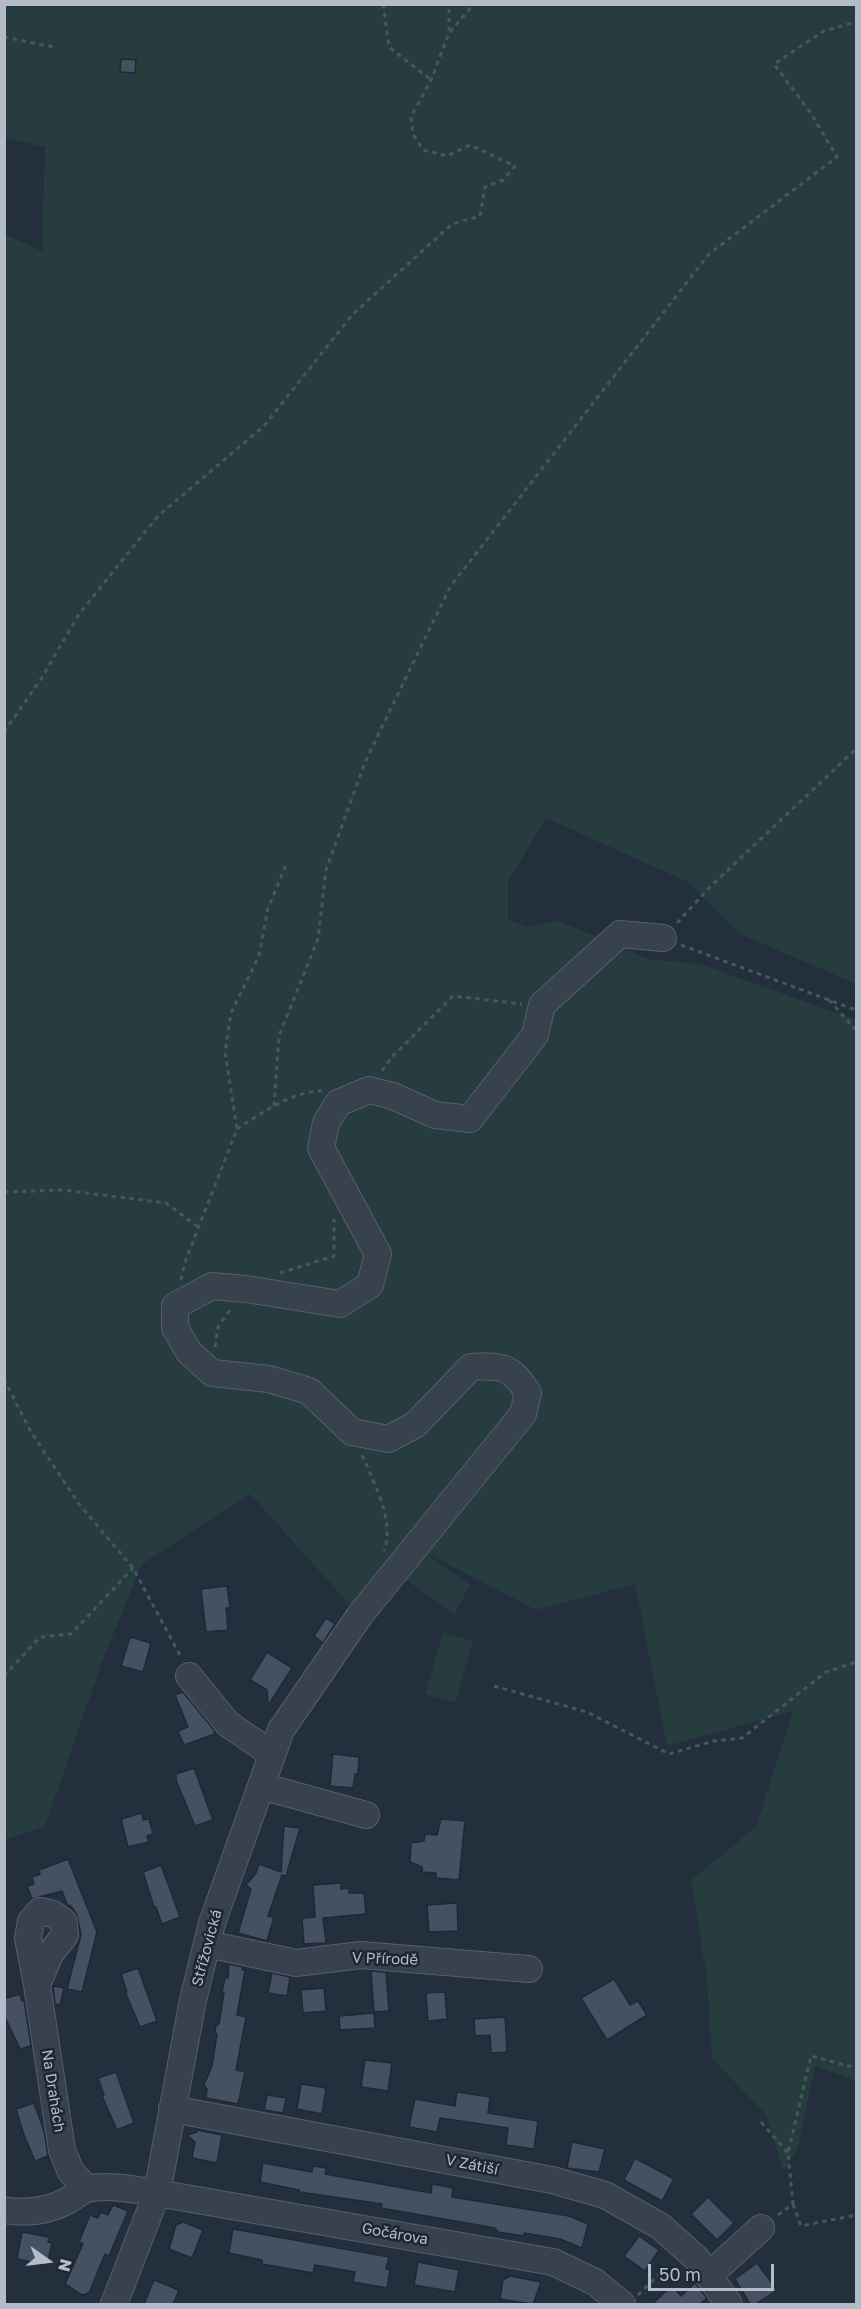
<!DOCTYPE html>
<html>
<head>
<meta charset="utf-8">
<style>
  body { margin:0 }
  #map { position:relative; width:861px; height:2309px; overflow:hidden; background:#242f3e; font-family:"Golos Text",sans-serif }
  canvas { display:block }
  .frame { position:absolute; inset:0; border:6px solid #b4bcc9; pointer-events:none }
  .north { position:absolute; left:18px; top:2231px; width:60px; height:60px; -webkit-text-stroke:4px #1d2633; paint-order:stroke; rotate:104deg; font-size:16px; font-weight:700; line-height:24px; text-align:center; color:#b4bcc9 }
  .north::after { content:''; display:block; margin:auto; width:21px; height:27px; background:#b4bcc9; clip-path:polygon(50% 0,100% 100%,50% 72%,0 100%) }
  .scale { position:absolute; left:648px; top:2264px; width:126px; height:27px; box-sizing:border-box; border:3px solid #b4bcc9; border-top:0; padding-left:8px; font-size:18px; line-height:21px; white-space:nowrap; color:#b4bcc9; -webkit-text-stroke:4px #1d2633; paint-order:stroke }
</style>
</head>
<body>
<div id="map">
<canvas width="861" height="2309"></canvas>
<div class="frame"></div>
<div class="north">N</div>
<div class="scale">50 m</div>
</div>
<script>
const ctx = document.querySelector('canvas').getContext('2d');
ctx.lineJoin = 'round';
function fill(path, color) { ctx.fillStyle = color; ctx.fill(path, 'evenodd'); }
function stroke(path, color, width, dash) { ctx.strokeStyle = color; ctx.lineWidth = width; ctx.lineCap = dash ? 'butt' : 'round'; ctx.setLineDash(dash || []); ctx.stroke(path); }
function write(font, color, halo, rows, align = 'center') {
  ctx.font = font + ' "Golos Text",sans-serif'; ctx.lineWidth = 5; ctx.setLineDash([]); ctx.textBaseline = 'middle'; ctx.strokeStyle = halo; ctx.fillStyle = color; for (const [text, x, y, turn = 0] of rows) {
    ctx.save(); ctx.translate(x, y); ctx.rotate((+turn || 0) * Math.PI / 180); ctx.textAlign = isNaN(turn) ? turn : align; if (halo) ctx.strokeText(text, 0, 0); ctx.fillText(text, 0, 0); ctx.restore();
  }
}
const green = new Path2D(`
  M4,5H856V984L740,934L690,883L546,818L508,882V919L526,927L559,921L648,959L700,964L856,1020V2081L815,2066L798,2148L784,2172L766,2115L712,2058L707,1979L691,1880L756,1827L793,1711L667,1746L635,1584L536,1610L419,1549L353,1608L250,1494L142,1564L103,1659L45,1826L5,1840L4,234L42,251L45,147L5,138Z
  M423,1552L470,1585L454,1615L403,1577Z
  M443,1633L473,1641L455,1703L425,1694Z`);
const building = new Path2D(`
  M121,59L136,60L135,73L120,72Z
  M227,1586L230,1608H226L228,1630L206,1632L201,1589Z
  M326,1618L335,1624L323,1643L314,1636Z
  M130,1637L151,1643L143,1672L121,1666Z
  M267,1652L292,1668L268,1706L267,1690L250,1680Z
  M183,1692L214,1730L215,1734L184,1745L178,1731L188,1727L175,1695Z
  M333,1754L359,1757L358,1774H355L353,1788L330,1786Z
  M194,1768L213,1820L195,1826L176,1780V1774Z
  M142,1813L143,1820L149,1819L153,1834L147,1836L149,1842L128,1847L121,1819Z
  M441,1819L465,1821L459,1880L436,1878V1873L422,1872V1867L410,1862L411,1843L424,1841L425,1834L437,1835Z
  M284,1826L300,1828L286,1876L282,1875L268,1916L274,1917L267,1941L238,1933L251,1889L246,1885L256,1873L259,1864L281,1872Z
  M68,1859L97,1932L82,1992L67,1989L81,1935L77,1915L70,1905L68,1906L62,1891L32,1899L27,1886L34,1884L32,1877L40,1874L39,1870Z
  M161,1865L180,1917L162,1924L156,1907H154L143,1872Z
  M341,1883V1889L349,1888V1893H364L366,1914L323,1918L326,1943L304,1944L302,1918L315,1917L313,1885Z
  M457,1903L458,1931L429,1932L427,1905Z
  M229,1964L243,1967L242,1970H245L237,2015L246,2017L236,2070L245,2072L238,2104L206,2098L207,2089L204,2085L212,2066L217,2035L215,2032L216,2026L219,2024L224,1993H222L225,1977L228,1978Z
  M138,1968L157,2021L140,2027L125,1992H127L121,1974Z
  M371,1971L386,1972L389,2011L374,2012Z
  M272,1973L290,1977L287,1996L268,1993Z
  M614,1979L630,2005L638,2001L647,2015L607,2040L581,1998Z
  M53,1986L64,1988L60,2005L55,2004Z
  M324,1988L326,2011L303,2013L301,1990Z
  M445,1992L447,2019L428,2021L426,1993Z
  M20,1994L22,2001L24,2000L31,2046L20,2049L4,2015V1999Z
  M374,2013L375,2028L340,2030L339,2016Z
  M505,2017L507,2052L491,2053L490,2035L475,2036L474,2019Z
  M365,2060L392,2063L388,2091L361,2087Z
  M116,2072L134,2123L117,2130L102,2096L104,2095L98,2078Z
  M301,2084L326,2088L322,2114L297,2109Z
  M457,2092L490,2097L488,2113L538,2121L534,2149L506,2145L508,2128L440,2118L437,2132L409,2127L415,2099L455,2106Z
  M267,2095L286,2098L283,2113L264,2110Z
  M34,2103L44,2131L48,2156L35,2161L24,2135L16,2109Z
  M197,2130L222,2135L217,2163L192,2158L195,2142L187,2135L197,2132Z
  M572,2142L605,2149L599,2172L567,2168Z
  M635,2158L674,2179L662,2201L624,2180Z
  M263,2163L312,2172L313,2166L326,2168L325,2174L431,2193L432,2184L453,2188L452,2197L569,2216L588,2224L582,2248L560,2239L524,2233V2236L498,2232L495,2228L381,2208L382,2204L299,2192V2190L260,2182Z
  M708,2197L734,2223L717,2240L691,2214Z
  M113,2205L128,2211L109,2256L105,2254L89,2293L82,2295L65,2284L83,2244L79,2242L90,2215L98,2218L101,2212L108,2215Z
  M183,2222L203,2230L192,2258L169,2249L176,2225Z
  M233,2229L389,2257L386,2269L390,2270L387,2288L353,2282L355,2272L315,2265L313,2273L262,2264V2260L229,2253Z
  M22,2232L49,2237L48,2242L52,2243L47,2265L17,2259Z
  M639,2236L659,2250L645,2271L624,2256Z
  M418,2262L459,2270L455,2292L414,2285Z
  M757,2263L777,2290L756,2304H750L735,2279Z
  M510,2276L541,2282L533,2304L500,2299L503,2280Z
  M154,2280L179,2290L173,2304H144Z
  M695,2283L707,2298L700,2304H652L672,2286L681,2296Z`);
const path = new Path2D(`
  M383,4L389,47L431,80
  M450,32L474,4
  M4,37L54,47
  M4,732L41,679L79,614L158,516L264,426L352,315L452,224L480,216L485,187L503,180L515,166L470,145L447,156L423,150L413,134L411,117L431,80L449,33V4
  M677,923L711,886L856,749
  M681,945L856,1010
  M829,1000L856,1030
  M382,1071L391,1058L453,996L522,1004
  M274,1106L279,1036L318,939L326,870L365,762L450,587L709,254L837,157L810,112L774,64L824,31L856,22
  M237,1129C262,1113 292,1091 322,1091
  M4,1192L63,1190L166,1203L198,1227
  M280,1273L334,1256V1219
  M181,1280L185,1262L237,1129L225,1052L231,1013L259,956L268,908L287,863
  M215,1347L218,1327L232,1307
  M4,1379L31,1432L79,1504L133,1568L181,1657
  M362,1455C374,1483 395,1521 384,1551
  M4,1676L40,1637L71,1634L133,1568
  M494,1686L587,1712L669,1754L714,1741L742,1738L826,1672L856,1662
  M761,2122L788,2153
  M793,2204L801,2226L856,2215
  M778,2215L793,2204L788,2153L811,2056L856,2068
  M638,2295L670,2264`);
const minor = new Path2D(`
  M189,1676L228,1724L272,1754
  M261,1786L366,1815
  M207,1944L296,1963L361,1955L529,1969
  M37,1985L50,1954L65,1935L64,1922L53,1914L40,1911L31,1921L28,1938L37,1985L62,2150L71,2172L87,2189
  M172,2109L552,2180L605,2195L660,2226L697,2259L729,2304
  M4,2210C26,2214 48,2211 67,2201C74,2197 81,2191 87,2189C107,2184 137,2190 157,2193L553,2262L595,2282L622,2304
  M708,2276L761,2228
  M114,2304L157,2193L193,2000L212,1923L281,1730L360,1615L523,1414L528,1393C511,1366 502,1365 471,1367L415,1425L388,1439L352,1432L309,1391L269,1379L212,1373L189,1352L175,1328V1306L212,1286L246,1289L340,1304L370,1285L378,1254L321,1148L326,1123L338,1103L369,1090L393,1096L435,1115L470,1119L535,1035L542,1005L620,934L663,938`);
const streetNames = [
  ["Střížovická",207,1948,-75],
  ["V Přírodě",385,1959,2],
  ["Na Drahách",53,2091,81],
  ["V Zátiší",472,2165,11],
  ["Gočárova",395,2234,10]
];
fill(green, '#263c3f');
fill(building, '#455162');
stroke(building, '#1f2835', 1.5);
stroke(minor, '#565f6c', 28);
stroke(path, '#44595c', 3, [4.5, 4.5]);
stroke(minor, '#38414e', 26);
write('15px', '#b4bcc9', '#1d2633', streetNames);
</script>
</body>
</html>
